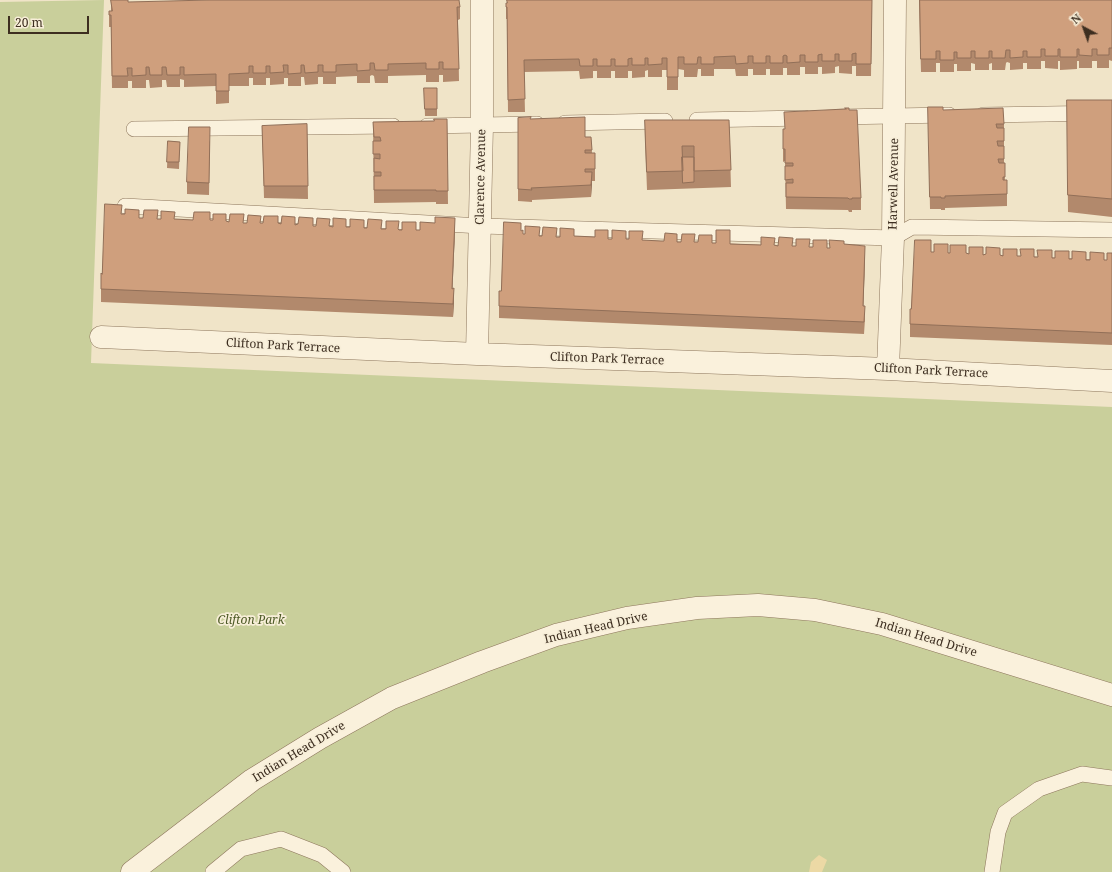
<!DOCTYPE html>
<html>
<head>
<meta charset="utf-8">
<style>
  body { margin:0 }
  #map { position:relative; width:1112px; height:872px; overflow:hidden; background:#f0e4c8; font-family:"Noto Serif",serif }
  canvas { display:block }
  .north { position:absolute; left:1064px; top:8px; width:40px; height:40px; -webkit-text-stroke:3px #f7eed8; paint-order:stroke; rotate:319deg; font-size:11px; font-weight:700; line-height:16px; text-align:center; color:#3d2e20 }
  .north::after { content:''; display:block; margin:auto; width:14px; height:18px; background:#3d2e20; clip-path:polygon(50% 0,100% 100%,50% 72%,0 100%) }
  .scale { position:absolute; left:8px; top:16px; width:81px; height:18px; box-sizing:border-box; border:2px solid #3d2e20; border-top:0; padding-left:5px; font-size:12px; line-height:14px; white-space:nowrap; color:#3d2e20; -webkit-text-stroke:3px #f7eed8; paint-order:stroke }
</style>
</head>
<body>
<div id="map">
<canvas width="1112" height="872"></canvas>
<div class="north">N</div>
<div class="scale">20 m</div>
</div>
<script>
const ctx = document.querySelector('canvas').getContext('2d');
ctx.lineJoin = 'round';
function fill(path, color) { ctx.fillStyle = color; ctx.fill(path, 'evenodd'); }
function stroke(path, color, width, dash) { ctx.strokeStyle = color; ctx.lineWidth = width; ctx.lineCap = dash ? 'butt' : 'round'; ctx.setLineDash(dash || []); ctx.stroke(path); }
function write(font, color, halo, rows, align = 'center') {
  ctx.font = font + ' "Noto Serif",serif'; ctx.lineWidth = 3.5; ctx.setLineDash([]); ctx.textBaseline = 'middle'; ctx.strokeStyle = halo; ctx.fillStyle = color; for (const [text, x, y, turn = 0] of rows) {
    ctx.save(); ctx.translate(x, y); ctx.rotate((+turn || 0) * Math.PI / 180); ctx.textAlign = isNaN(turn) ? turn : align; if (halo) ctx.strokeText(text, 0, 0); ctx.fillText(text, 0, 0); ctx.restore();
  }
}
const green = new Path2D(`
  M104,0L91,363L1112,407V872H0V2Z`);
const sand = new Path2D(`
  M819,855L827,860L822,872H809L811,862Z`);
const lane = new Path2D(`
  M983,115L1112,113
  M837,117L949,115
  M697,120L805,118
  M565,123L665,121
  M427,126L537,124
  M134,129L393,126
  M125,206L481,226L893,238L912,227L1112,230
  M213,872L241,849L281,839L322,855L343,872
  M992,872L998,832L1005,813L1039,789L1082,774L1112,778`);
const street = new Path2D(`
  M101,337L477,354L888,369L1112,381
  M477,354L482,125V0
  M888,369L893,238L895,0
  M132,872L252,780L320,738L392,698L482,662L556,635L627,618L697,608L758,605L815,610L882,624L1112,695`);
const wall = new Path2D(`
  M111,0L128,2L460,7V19L458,20L459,81L443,82V75H439V82H426V75L388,76V83H375L374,76L372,75L370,76V83H357V76L336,77V84H323V77H318V84L305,85L304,77H301V86H288V78H284V84L270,85V78H266V85H253V78H249V86H229V103L216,104V86L184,87V80L180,79V87H167L166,80H162V87L150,88L149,80H146V88H132V81H128V88H112L111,27H109V11H111Z
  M872,0L871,76H856V66H852V74L839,73V66L835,67V73L822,74V67H818V74H805V67H800V75H787V68H783V75H770V69H766V75H753V69H748V76H736L735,69H714V76H701V69H698L697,77H684V70L678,69V90H667V70H662V77H648V70L645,71V77L632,78V71H628V78H615V71H611V78H597V71H593V78L580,79L579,71L524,72L525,112H508L507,19H506V3Z
  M919,0H1112V61L1109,60V68H1097V61H1092V68H1079V61H1077V69L1060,70V61H1058V69L1045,68V61H1041V69H1027V63H1023V69L1010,70V63L1007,62L1006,63L1005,70H992V63L989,64V70H975V64L971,63V71H957V64H954V72H940V63H936V72H921Z
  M424,88H437V116H425Z
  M1067,100H1112V217L1068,212Z
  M928,107L943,110L1004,124V163L1005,180L1007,194V206L945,208V210H941V209H930Z
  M518,118L531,119L585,137H591L592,153H595V181H592L591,197L532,200V202L518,201Z
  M447,119L448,204H436V202L374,203L373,122L434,121Z
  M645,120H729L731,187L647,190L645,137Z
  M307,124L308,199L264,198L262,126Z
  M210,140L209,195L187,194V182Z
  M168,141L180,142L179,169L167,168Z
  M783,141L861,198V210H852V212H849L848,210L786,209L785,161L783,162Z
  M122,214L139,218L158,219L193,220H210L244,223H278L313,226L346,227L382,229L416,230H455L452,288L454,301L453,317L101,302V273L102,274Z
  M521,231L523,234L540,236L557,237L574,236L608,239L793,246L827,248H829L844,244L865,258L863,306L865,319L864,334L499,318V291H501Z
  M931,252L1107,260L1112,253V345L910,337V309H911Z`);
const shadedWall = new Path2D(`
  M592,172V184L591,197V185Z
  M455,218V230L452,301V289Z
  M865,246V258L863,319V306Z
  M454,288V301L453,317V304Z`);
const building = new Path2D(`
  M111,0H128V2L209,0H459L460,7H457L459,69H443V62H439V69H426V63L388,64V70H375L374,63H370V70L357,71V64L336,65V72H323V65H318V72L305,73L304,65H301V73L288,74V65H283L284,72L270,73V66H266V73H253V66H249V73L229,74V91H216V74L184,75V67H180V75H167L166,67H162V75H150L149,67H146V75L132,76V68H127L128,76H112L111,15H109V11H112Z
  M507,0H872L871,64H856V53L852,54V61H839V54H835V61H822V54L818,55V62H805V55H800V62L787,63V56L785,55L783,56V63H770V56H766V63H753V56H748V63L736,64L735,56L714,57V64H701V57H698L697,64H684V57H678V77H667V58H662V64L648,65V58H645V65H632V58L628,59V66H615V59H611V66H597V59H593V66H580L579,59L524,60L525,99L508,100L507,7H506V3H507Z
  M920,0H1112V48H1109V55H1097V49H1092V56L1079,55V49H1077V57H1060V49H1058V56H1045V49H1041V57H1027V51H1023V57L1010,58V50H1006L1005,58H992V51H989V58H975V51H971V58H957V52H954V60H940V51H936V59H921Z
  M424,88H437V109H425Z
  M1067,100H1112V199L1068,195Z
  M928,107H943V110L1003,108L1004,124H996L997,128H1004V141H997L998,146H1004V159H998L999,163H1005V177H1003V180H1007V194L945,196V198H941V197H930Z
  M845,108H849V110H857L861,198H852V199H849L848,198L786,197V183H793V179L785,180V166H793V163H785V149H783V129H785L784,112L846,109Z
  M531,117L530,119L585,117V137H591L592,150H585V153H595V169H585V172H592L591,185L531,188L532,190L518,189V118Z
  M434,119H447L448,191H436V190H374V176H381V172H374V158L380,159V154H373V141H381L380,137H374L373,122L434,121Z
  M645,120H729L731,170L694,171V146H682L683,171L647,172Z
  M307,124L308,186H264L262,126Z
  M189,127H210L209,183L187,182Z
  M168,141L180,142L179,162H167Z
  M682,157H694V182L683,183Z
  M105,204L122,205L121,214H125V209L139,210V218H143L144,210H158L157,219H161V211L175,212L174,219L193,220L194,212H210V220H213V214H226V221L229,222L230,214H244L243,223H247L248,215L261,216L260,223H263L264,216H278V223L281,224L282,216L295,217V225L298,224L299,217L313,218V226H316L317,218L330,219L329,226L333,227V218L346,219V227H350V219L364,220V228H367L368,219L382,220L381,229H386V221H399L398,229L399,230H402V222H416V230H420V222L435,223V217L455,218L452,289L454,288L453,304L101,289V273L102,274Z
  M504,222L521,223V231L523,230V234H525V226L540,227L539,236H542L543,227L557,228L556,237H560V228L574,229V236L595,237V230H608V239H612V230L626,231V239H629V231H643L642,240L661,241H664L665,233L677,234V242H681L682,234H695L694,242H698L699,235H712V243H716V230H730V244L761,245V237L775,238L774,245L778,246L779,237L793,238L792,246H796V239H810L809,247H813V240H827V248H830L829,240L844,241V244L865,246L863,306H865L864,322L499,306V291H501Z
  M915,240H931V252H934V244H948V253H950V245H966V253L969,254V247H983V255L986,254V247L1000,248V255L1003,256V249H1017V256H1021L1020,249H1034V257H1038L1037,250H1052V258H1055V251H1069V259H1072V251L1086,252V260H1090V252L1104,253V260H1107V253H1112V333L910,324V309H911Z`);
const streetNames = [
  ["Clarence Avenue",481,177,-89],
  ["Harwell Avenue",894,184,-89],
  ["Clifton Park Terrace",283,346,3],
  ["Clifton Park Terrace",607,359,2],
  ["Clifton Park Terrace",931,371,3],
  ["Indian Head Drive",596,628,-13],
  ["Indian Head Drive",926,638,17],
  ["Indian Head Drive",299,752,-31]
];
const parkNames = [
  ["Clifton Park",251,621]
];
fill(green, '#c9cf9b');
fill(sand, '#ecd9a5');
stroke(lane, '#8d765c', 16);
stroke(street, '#8d765c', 23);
stroke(lane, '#faf1dc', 15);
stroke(street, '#faf1dc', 22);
fill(wall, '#b2896c');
fill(shadedWall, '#916f58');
fill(building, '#cf9f7d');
stroke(building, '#916f58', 1);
write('12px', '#3d2e20', '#f7eed8', streetNames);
write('italic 12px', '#4d5a26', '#f7eed8', parkNames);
</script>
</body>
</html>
